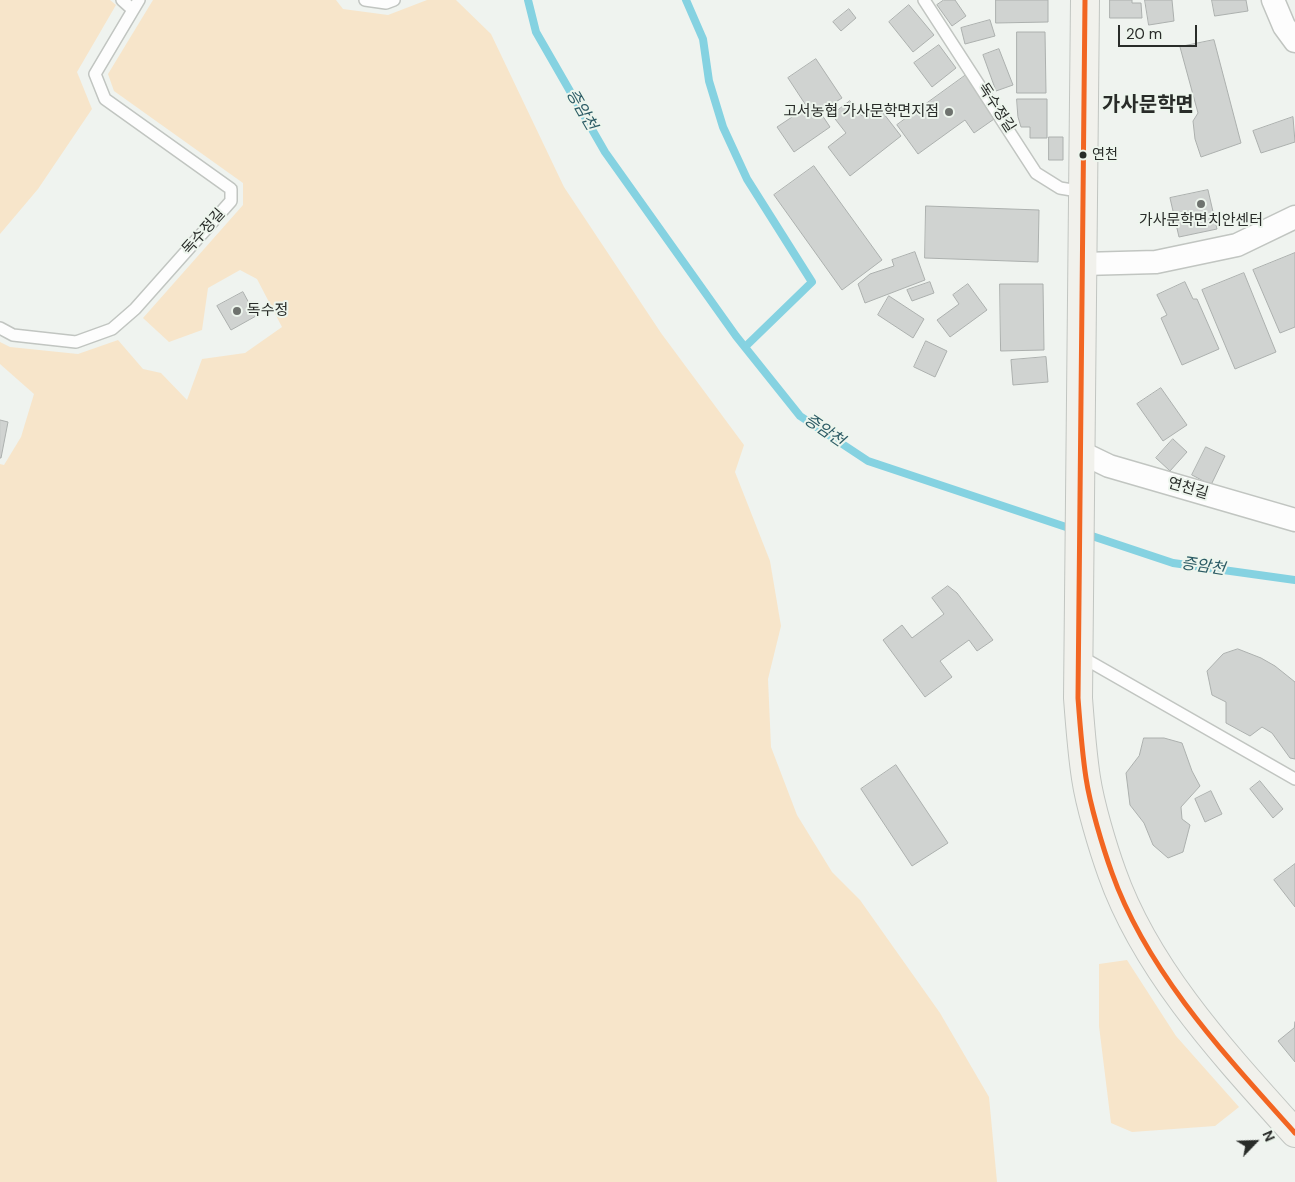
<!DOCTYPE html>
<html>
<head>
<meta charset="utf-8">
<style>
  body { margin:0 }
  #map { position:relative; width:1295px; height:1182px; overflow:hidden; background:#eff3ef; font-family:"DM Sans",sans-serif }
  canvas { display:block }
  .north { position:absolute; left:1230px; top:1117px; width:50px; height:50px; -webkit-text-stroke:4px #edf5ed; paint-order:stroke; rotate:66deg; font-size:14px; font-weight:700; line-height:20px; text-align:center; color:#292c29 }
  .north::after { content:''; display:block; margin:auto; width:18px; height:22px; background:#292c29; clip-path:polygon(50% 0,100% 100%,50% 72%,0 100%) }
  .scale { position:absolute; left:1118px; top:25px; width:79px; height:22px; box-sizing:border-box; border:2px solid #292c29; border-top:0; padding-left:6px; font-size:15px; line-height:18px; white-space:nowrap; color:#292c29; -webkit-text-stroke:4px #edf5ed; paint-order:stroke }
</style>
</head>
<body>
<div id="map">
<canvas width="1295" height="1182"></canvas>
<div class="north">N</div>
<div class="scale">20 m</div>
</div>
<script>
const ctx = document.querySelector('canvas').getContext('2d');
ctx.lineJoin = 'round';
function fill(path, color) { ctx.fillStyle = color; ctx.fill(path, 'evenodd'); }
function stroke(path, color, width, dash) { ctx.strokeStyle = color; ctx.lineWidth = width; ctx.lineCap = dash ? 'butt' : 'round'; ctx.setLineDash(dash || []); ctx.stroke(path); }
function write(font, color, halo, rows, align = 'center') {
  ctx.font = font + ' "DM Sans","Noto Sans KR",sans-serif'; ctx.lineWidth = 4; ctx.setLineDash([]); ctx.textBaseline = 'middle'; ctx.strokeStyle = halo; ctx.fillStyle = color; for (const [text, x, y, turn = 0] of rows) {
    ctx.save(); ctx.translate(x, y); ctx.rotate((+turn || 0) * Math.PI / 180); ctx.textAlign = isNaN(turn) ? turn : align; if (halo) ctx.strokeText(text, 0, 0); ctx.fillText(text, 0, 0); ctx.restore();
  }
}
const green = new Path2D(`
  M0,0H110L116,5L77,72L92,109L38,189L0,234Z
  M153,0H336L343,9L388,15L427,0H456L491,34L564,187L661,333L744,445L735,472L770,561L781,626L768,679L771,747L797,815L832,872L860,900L940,1013L989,1097L997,1182H0V464L4,465L21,437L34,394L0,364V342L10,347L78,354L118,340L143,369L161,373L187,400L202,359L245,353L282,327L257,279L240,270L208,288L202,330L169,342L143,318L243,205V183L114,91L108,74Z
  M1127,960L1176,1036L1239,1107L1215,1126L1132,1132L1111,1123L1099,1026V964Z`);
const stream = new Path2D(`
  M528,0L536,32L605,152L736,336L800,416L868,461L1075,530
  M686,0L703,39L709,81L723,127L747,179L812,282L745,347
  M1086,534L1173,563L1295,580`);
const building = new Path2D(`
  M944,0H955L966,16L952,26L937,5Z
  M996,0H1048V22L996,23Z
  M1110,0H1132V3H1141L1142,18H1110Z
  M1145,0H1172L1174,21L1149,25Z
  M1212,0H1246L1248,11L1215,16Z
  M909,5L934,35L913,52L889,22Z
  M849,9L856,18L841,31L833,22Z
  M990,20L995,36L965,44L961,28Z
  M1017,32H1045L1046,93H1017Z
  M1214,40L1241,143L1201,157L1195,139L1193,121L1198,113L1180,47Z
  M939,45L956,68L932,87L914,63Z
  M999,49L1013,85L996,91L983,55Z
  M816,59L842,98L820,112L830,127L794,152L777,127L807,107L788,78Z
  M966,75L997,117L974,133L965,120L918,154L897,125Z
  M1017,99H1047V138H1030V127H1021L1018,117Z
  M850,101L862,116L877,105L901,136L850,176L828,147L846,133L832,115Z
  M1293,117L1295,142L1261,153L1253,131Z
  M1049,137H1063V160H1049Z
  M814,166L882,260L842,290L774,195Z
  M1208,190L1217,229L1179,237L1170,198Z
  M926,206L1039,210L1038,262L925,258Z
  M915,252L925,280L865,303L858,284L870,274L894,266L892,260Z
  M1295,253V327L1280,333L1253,270Z
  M1244,273L1276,352L1235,369L1202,290Z
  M930,282L934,293L912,301L907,290Z
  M1185,282L1193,299H1197L1219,349L1182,365L1161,318L1167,315L1157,295Z
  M968,284L987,310L950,337L937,320L959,304L953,295Z
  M1000,284H1043L1044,350L1001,351Z
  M243,292L256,316L231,330L217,306Z
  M889,296L924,319L913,338L878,315Z
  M926,341L947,351L935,377L914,367Z
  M1046,357L1048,382L1013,385L1011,360Z
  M1161,388L1187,425L1163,441L1137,404Z
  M0,420L8,422L1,458H0Z
  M1173,439L1187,452L1170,471L1156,458Z
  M1206,447L1225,456L1211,485L1192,475Z
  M948,586L957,593L993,640L977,651L969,640L940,661L952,677L925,697L883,640L902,625L912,638L944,614L932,598Z
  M1238,649L1261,658L1275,666L1295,682V759L1290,758L1272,733L1262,727L1250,736L1226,723V702L1212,695L1207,671L1223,654Z
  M1144,738H1164L1182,743L1192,771L1200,786L1181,807L1182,819L1190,825L1183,852L1168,858L1153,845L1144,823L1130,805L1126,773L1139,756Z
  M896,765L948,843L912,866L861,789Z
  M1260,781L1283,809L1273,818L1250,789Z
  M1211,791L1222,814L1205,822L1195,799Z
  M1295,864V907L1274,880Z
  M1295,1022V1062L1278,1041L1294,1028Z`);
const service = new Path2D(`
  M122,0L132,9
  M365,0L386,3L394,0
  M924,0L1036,173L1060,188L1084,192
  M0,328L13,335L76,342L112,329L135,309L231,201V189L105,99L95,74L139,0
  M1080,656L1295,779`);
const minor = new Path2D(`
  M1273,0L1284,26L1295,41
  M1083,264L1156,262L1237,245L1295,217
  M1082,453L1109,466L1295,520`);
const secondary = new Path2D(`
  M1085,0L1078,698C1080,725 1082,752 1086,778C1090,805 1103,848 1112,873C1147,972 1226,1056 1295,1133`);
const bus1 = new Path2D(`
  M1085,0L1078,698C1080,725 1082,752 1086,778C1090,805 1103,848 1112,873C1147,972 1226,1056 1295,1133`);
const markers = [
  [949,112,5,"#6e726e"],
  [1083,155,4.5,"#292c29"],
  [1201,204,5,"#6e726e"],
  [237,311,5,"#6e726e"]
];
const busNames = [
  ["연천",1092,155]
];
const streetNames = [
  ["독수정길",996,108,57],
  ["독수정길",204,232,-48],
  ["연천길",1188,489,16]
];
const poiNames = [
  ["고서농협 가사문학면지점",939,112],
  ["가사문학면치안센터",1201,221,"center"],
  ["독수정",247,311,"left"]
];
const waterNames = [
  ["증암천",581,110,60],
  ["증암천",824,431,34],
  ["증암천",1203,567,8]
];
const districtNames = [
  ["가사문학면",1148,106]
];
fill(green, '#f7e5ca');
stroke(stream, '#85d2e1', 8);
fill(building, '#d0d3d1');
stroke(building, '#acb0ae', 1);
stroke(service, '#c1c5c1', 14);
stroke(minor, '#c1c5c1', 25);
stroke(secondary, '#c1c5c1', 30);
stroke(service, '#fdfdfd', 11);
stroke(minor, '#fdfdfd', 22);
stroke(secondary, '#f1f1ec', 28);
stroke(bus1, '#f26522', 5);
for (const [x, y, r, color] of markers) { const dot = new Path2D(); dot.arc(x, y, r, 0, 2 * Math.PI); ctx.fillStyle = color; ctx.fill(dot); stroke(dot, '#edf5ed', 2); }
write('14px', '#292c29', '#edf5ed', busNames, 'left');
write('15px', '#292c29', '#edf5ed', streetNames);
write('15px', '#292c29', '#edf5ed', poiNames, 'right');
write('italic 16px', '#2c5b65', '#edf5ed', waterNames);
write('bold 20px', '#292c29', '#edf5ed', districtNames);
</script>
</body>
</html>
